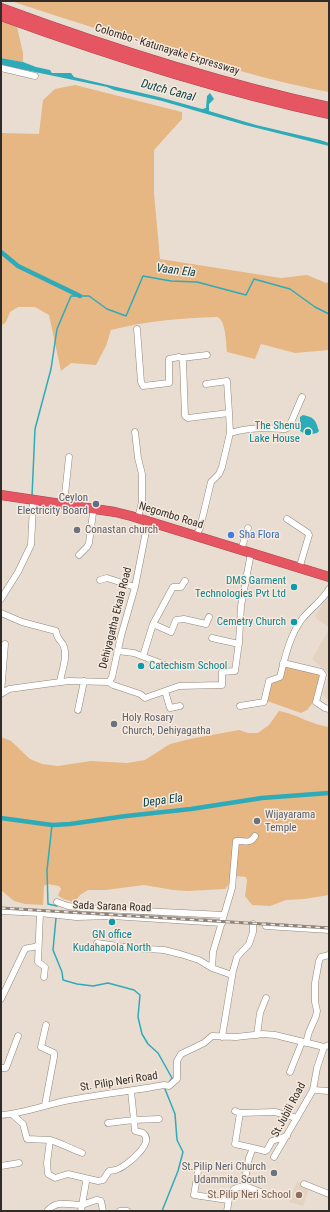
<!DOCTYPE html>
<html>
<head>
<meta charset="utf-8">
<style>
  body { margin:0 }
  #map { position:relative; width:330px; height:1212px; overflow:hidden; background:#e9ddd1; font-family:"Roboto Condensed",sans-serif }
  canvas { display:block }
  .frame { position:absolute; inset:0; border:2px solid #312c28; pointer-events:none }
</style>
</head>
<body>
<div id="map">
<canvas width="330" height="1212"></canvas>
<div class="frame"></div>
</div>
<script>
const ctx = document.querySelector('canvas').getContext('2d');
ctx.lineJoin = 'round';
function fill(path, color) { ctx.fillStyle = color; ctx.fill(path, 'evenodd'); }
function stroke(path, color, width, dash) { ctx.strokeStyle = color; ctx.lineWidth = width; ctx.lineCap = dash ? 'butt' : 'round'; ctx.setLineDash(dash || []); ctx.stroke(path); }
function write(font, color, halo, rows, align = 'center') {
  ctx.font = font + ' "Roboto Condensed",sans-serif'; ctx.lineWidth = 3; ctx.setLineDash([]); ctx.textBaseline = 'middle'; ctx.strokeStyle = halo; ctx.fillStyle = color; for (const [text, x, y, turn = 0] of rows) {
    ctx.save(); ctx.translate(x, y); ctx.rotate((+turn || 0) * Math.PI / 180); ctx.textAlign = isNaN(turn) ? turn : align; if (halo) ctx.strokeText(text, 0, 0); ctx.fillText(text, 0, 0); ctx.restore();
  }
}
const built = new Path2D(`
  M329,594V627L318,620L315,616Z
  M329,629V702L323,694L329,674L312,659Z
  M297,1182L307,1185L309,1188L303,1206L289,1202Z`);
const green = new Path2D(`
  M11,1H329V92C290,85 252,74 214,64C146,45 78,23 11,1Z
  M1,20L17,27L23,53V62L1,58Z
  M75,85L182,112V119L154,150V193L160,259L281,278L307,275L326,283L329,282V350L295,353L261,344L255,359L227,352C226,343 226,320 217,317C181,318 146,321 111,330L106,346L96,365L71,363L61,371L49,315L35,307H18L10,312L6,322L1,326V133L39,134L43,100L55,89Z
  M286,666L320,674L312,704L307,710L301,713L267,701L269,686L273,682L280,681L284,667Z
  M279,711C297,714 311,725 329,727V895L304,899L286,900L270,906L252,905L245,896L247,881L246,877L236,876L225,889L187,891L173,890L144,885L106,890H88L80,895L74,903C69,899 63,901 58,895L61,889L59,886L47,884L44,886L43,905L25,904L14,901L1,890V737L11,741L30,759L42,764L58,766L91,761L127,763L145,760L170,744L190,739L239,730L248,733H258L269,725Z`);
const water = new Path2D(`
  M1,58L23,62L36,67L50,70L52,73H71L74,77L159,97L202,109L206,108L207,96L210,93L214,99L209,104V111L256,125L320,140L329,143V146L245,125L162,101L114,90L107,87L6,66L1,65Z
  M303,415C315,418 315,419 319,431L317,433L307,435L300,431V417Z`);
const stream = new Path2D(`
  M32,496L35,429L51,369L57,329L71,296H89L107,309L126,316L143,276L171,281L197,282L246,295L254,279L290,289L315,307L329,314
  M52,825L47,870L48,904L57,906
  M56,918L53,950L62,972L63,980L77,984L93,986L108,983L134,990L140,995L138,1017L142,1034L148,1044L158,1053L172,1078L169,1083
  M162,1211L178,1171L183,1152L177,1140L175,1114L165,1089`);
const canal = new Path2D(`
  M1,252L18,266L80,296
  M1,818L52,825L70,824L126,816L191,809L262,798L329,793`);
const minor = new Path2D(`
  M1,68L35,76
  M137,329L141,382L143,386L169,383V359L179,357L182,358L183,362L185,416L188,418L229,413L230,433L222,467L219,474L211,482L200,528L196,536
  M182,358L207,355
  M206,384L227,381L229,413
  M135,432L138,458L142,474V502L138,518
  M230,433C249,427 265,428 285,429L289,427L302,397
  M64,504L69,457
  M287,519L308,533L309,535L299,569
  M241,550L248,528
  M79,555L87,547L89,543L93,513
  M100,580L107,578L135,587
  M1,599L18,572L31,545L33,505
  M1,613L22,622L56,631C57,641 62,640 64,647C68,658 61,672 60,682
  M153,624L171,632L176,620L184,619L206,624L209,617
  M212,638L239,644
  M118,651L134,653L165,665
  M143,656L153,624L173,587H181L185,581
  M283,663L321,672L323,675L316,702L325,708L329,709
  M109,682L113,685L140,694L145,698L179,686L222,685V672L235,671L239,642L241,606L250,558
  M165,691L170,708L180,706
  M1,693L5,644
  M1,694L9,689L53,683L69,681L109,682L112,677L121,636L135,587L148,521
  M240,706L264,702L269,681L280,677C285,657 290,635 302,619C311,608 322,601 329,589
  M78,710L84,681
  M57,902L68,906L82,908L224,915
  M1,911L40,913L76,917L112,916L222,923
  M40,913L38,962L45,967L44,977
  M266,926L329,930
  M97,943L131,948L164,950L180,954L199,960L212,968L232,975
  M212,968L213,952L232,888L236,841C244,840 250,845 255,836
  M1,999L25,949C29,946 34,949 38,945
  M257,1035L260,1013L266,998
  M222,1037L233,971L237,957L249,944L253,932V924
  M306,1043L309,1032L316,1016L317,1011L315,1002V983L319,961L321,957L329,955
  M1,1068H6L18,1036
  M290,1072L302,1042
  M313,1090L329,1091
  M131,1091L134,1120L159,1119
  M45,1105L54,1057V1053L41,1047L46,1025
  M235,1111L240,1113L275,1112L297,1118
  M240,1113L235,1144L253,1148
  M1,1115C24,1114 47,1104 70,1100C101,1094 133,1091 164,1085L169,1086L177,1079V1061L181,1054L204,1043L212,1036L236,1037L263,1034L275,1035L324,1047L329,1045
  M13,1115L23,1124L27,1139L50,1140L47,1163L48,1174L55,1178L68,1174L85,1178L86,1182L81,1211
  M50,1140C61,1143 71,1149 82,1153
  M274,1157L313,1090L317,1068L324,1047
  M1,1166L19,1163
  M198,1171L194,1195L228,1200L229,1199C233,1188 233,1188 245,1186
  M85,1178L98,1181L103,1180L109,1171C112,1170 115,1171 118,1169C126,1166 154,1144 144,1134C142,1132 138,1132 135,1131L134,1120L108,1123
  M304,1184L329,1194
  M266,1194L245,1186L244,1184L249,1158L253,1148L265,1151L267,1150L272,1141L287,1136
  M48,1210C58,1200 68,1205 81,1205C86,1204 92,1201 97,1200L101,1201L103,1211
  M120,1211H127
  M227,1211L229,1199`);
const highway = new Path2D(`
  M1,8C107,47 218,83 329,107
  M1,16C108,55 217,90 329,114
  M1,495L115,512L131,516L329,577`);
const rail = new Path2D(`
  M1,908L329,928`);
const markers = [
  [308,432,4,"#0f9aa8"],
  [96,504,4,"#5c6f8a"],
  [77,530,4,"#6b7280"],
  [231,535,4,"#3f7fe0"],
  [294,587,4,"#0f9aa8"],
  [294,622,4,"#0f9aa8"],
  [141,666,4,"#0f9aa8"],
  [114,724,4,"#6b7280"],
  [257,821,4,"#6b7280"],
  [112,922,4,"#0f9aa8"],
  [274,1173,4,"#6b7280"],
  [299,1195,4,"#8d6e63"]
];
const streetNames = [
  ["Colombo - Katunayake Expressway",167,50,17],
  ["Negombo Road",171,516,17],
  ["Dehiyagatha Ekala Road",116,618,-76],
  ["Sada Sarana Road",112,907,2],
  ["St. Pilip Neri Road",119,1082,-9],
  ["St.Jubili Road",289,1110,-62]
];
const cultureNames = [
  ["The Shenu",300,426],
  ["Lake House",300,439],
  ["DMS Garment",286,581],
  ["Technologies Pvt Ltd",286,594],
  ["Cemetry Church",286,622],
  ["Catechism School",149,666,"left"],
  ["GN office",112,935,"center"],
  ["Kudahapola North",112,948,"center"]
];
const serviceNames = [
  ["Ceylon",88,498],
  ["Electricity Board",88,511]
];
const worshipNames = [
  ["Conastan church",85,530],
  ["Holy Rosary",122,718],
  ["Church, Dehiyagatha",122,731],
  ["Wijayarama",265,815],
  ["Temple",265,828],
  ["St.Pilip Neri Church",266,1167,"right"],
  ["Udammita South",266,1180,"right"]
];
const shopNames = [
  ["Sha Flora",239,535]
];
const educationNames = [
  ["St.Pilip Neri School",291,1195]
];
const waterNames = [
  ["Dutch Canal",168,91,15],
  ["Vaan Ela",176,271,7],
  ["Depa Ela",163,801,-8]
];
fill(built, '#e4d3c1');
fill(green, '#e6b683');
fill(water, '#2eabb9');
stroke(stream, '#2eabb9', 1.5);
stroke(canal, '#2eabb9', 4.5);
stroke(minor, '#91867b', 7);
stroke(highway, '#a7474e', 10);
stroke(minor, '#fff', 6);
stroke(highway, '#e65562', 9);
stroke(rail, '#8c847c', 3);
stroke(rail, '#f7eade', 1.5, [4.5]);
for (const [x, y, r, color] of markers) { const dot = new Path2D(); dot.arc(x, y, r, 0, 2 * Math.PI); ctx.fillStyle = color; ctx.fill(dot); stroke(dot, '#f7eade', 1.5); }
write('11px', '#312c28', '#f7eade', streetNames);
write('11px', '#0d838f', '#f7eade', cultureNames, 'right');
write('11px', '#4e5e75', '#f7eade', serviceNames, 'right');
write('11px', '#5b616d', '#f7eade', worshipNames, 'left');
write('11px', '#366cbe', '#f7eade', shopNames, 'left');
write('11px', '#785e54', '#f7eade', educationNames, 'right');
write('italic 12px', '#0b4247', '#f7eade', waterNames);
</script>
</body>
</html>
